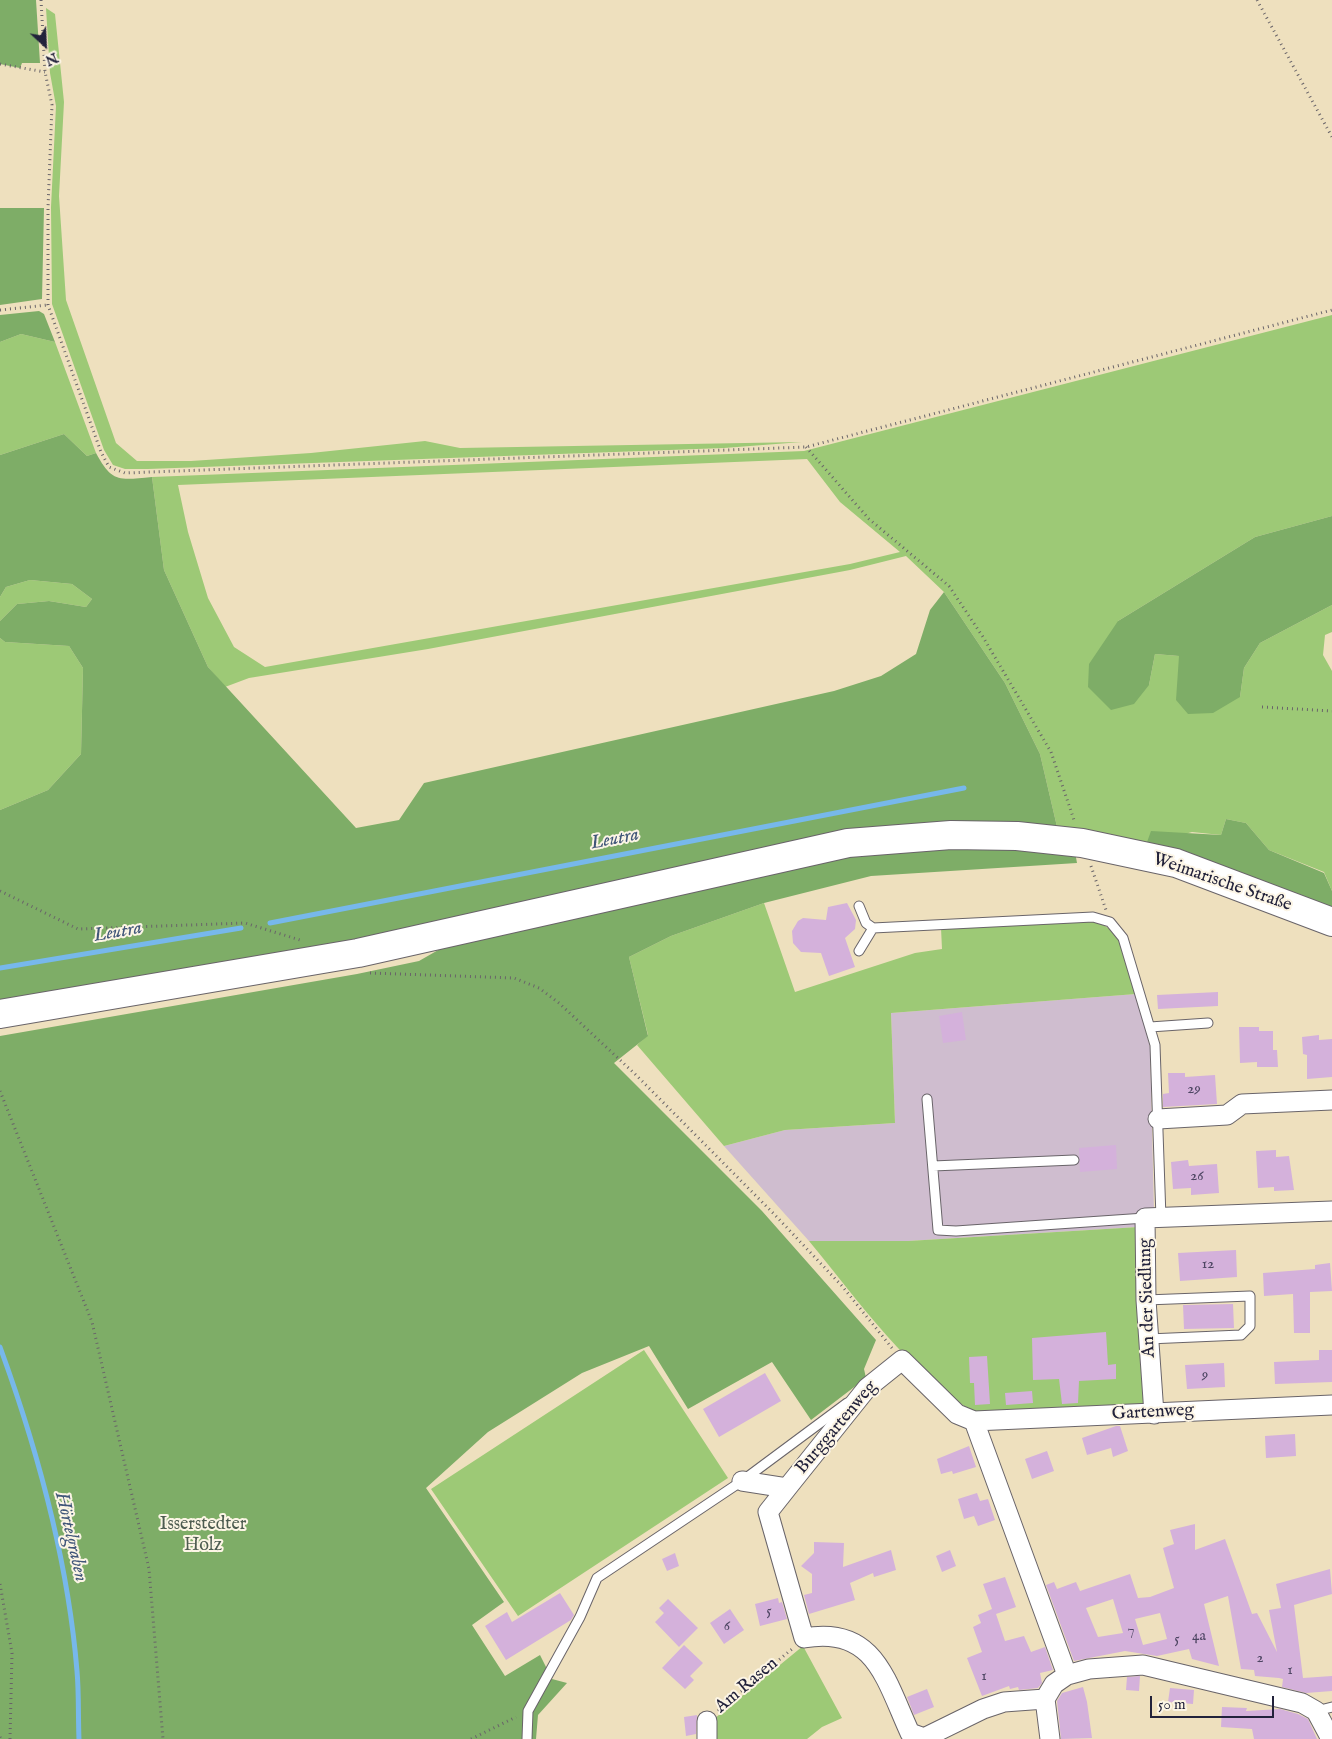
<!DOCTYPE html>
<html>
<head>
<meta charset="utf-8">
<style>
  body { margin:0 }
  #map { position:relative; width:1332px; height:1739px; overflow:hidden; background:#eee0be; font-family:"IM FELL English",serif }
  canvas { display:block }
  .north { position:absolute; left:20px; top:20px; width:50px; height:50px; -webkit-text-stroke:4px #fcf5e5; paint-order:stroke; rotate:155deg; font-size:14px; font-weight:700; line-height:20px; text-align:center; color:#22223b }
  .north::after { content:''; display:block; margin:auto; width:18px; height:22px; background:#22223b; clip-path:polygon(50% 0,100% 100%,50% 72%,0 100%) }
  .scale { position:absolute; left:1150px; top:1696px; width:124px; height:22px; box-sizing:border-box; border:2px solid #22223b; border-top:0; padding-left:6px; font-size:15px; line-height:18px; white-space:nowrap; color:#22223b; -webkit-text-stroke:4px #fcf5e5; paint-order:stroke }
</style>
</head>
<body>
<div id="map">
<canvas width="1332" height="1739"></canvas>
<div class="north">N</div>
<div class="scale">50 m</div>
</div>
<script>
const ctx = document.querySelector('canvas').getContext('2d');
ctx.lineJoin = 'round';
function fill(path, color) { ctx.fillStyle = color; ctx.fill(path, 'evenodd'); }
function stroke(path, color, width, dash) { ctx.strokeStyle = color; ctx.lineWidth = width; ctx.lineCap = dash ? 'butt' : 'round'; ctx.setLineDash(dash || []); ctx.stroke(path); }
function write(font, color, halo, rows, align = 'center') {
  ctx.font = font + ' "IM FELL English",serif'; ctx.lineWidth = 4; ctx.setLineDash([]); ctx.textBaseline = 'middle'; ctx.strokeStyle = halo; ctx.fillStyle = color; for (const [text, x, y, turn = 0] of rows) {
    ctx.save(); ctx.translate(x, y); ctx.rotate((+turn || 0) * Math.PI / 180); ctx.textAlign = isNaN(turn) ? turn : align; if (halo) ctx.strokeText(text, 0, 0); ctx.fillText(text, 0, 0); ctx.restore();
  }
}
const industrial = new Path2D(`
  M1136,994L1150,1047L1154,1211H1137L1139,1227L908,1241H809L724,1146L785,1130L895,1123L891,1013Z`);
const green = new Path2D(`
  M46,8L55,14L64,102L59,196L66,300L116,443L137,461H191L311,453L425,441L460,448L802,442L724,448L148,469H125L113,465L104,450L52,304L51,207L56,106L50,73Z
  M1332,315V516L1255,537L1118,621L1149,685L1155,654L1179,656L1240,697L1244,668L1260,643L1332,605V632L1325,635L1323,655L1332,671V891L1324,872L1269,850L1246,823L1226,819L1221,835L1192,832L1146,845L1058,831L1040,754L1005,683L944,592L906,556L850,570L428,649L249,678L225,687L208,667L164,570L152,477L804,451ZM807,459L840,502L900,552L850,564L265,667L234,647L208,598L188,532L178,485Z
  M21,334L55,342L96,453L87,456L64,434L0,455V342Z
  M30,580L72,584L92,599L86,607L49,601L17,604L0,621V597L6,587Z
  M0,638L5,642L69,646L83,668L81,754L48,790L0,810Z
  M764,903L795,992L915,953L942,949L941,928L1094,921C1125,930 1128,966 1136,994L891,1013L895,1123L785,1130L724,1146L637,1045L648,1035L629,957L671,936Z
  M1139,1227L1148,1406L977,1414C910,1375 858,1300 809,1241H908Z
  M644,1350L728,1478L518,1616L431,1489Z
  M803,1646L842,1718L822,1727L807,1739H714V1719Z`);
const forest = new Path2D(`
  M0,0H36L40,63H22L20,68L0,64Z
  M0,208H44L42,299L0,305Z
  M39,311L44,314L55,342L21,334L0,342V315Z
  M64,434L87,456L96,453C112,483 119,480 152,477L164,570L208,667L356,828L399,820L424,783L834,691L881,676L916,654L930,610L944,592L1005,683L1040,754L1058,831L947,825L422,930L0,1004V810L48,790L81,754L83,668L69,646L5,642L0,638V621L17,604L49,601L86,607L92,599L72,584L30,580L6,587L0,597V455Z
  M1332,516V605L1260,643L1244,668L1240,697L1213,713L1188,714L1176,700L1179,656L1155,654L1149,685L1134,704L1111,710L1088,687L1089,664L1118,621L1255,537Z
  M1226,819L1246,823L1269,850L1324,873L1332,891V912L1146,845L1151,831L1221,835Z
  M949,845L1075,852L1077,863L871,876L764,903L671,936L629,957L648,1036L614,1063L762,1211L876,1340L864,1369L866,1378L811,1420L772,1362L688,1409L649,1346L582,1373L488,1432L426,1488L504,1602L472,1625L505,1676L540,1655L552,1679L567,1683L538,1715L536,1739H0V1036L357,974L419,961L440,949L849,852Z`);
const stream = new Path2D(`
  M270,923L964,788
  M0,968L241,928
  M0,1347C38,1451 68,1561 77,1671C79,1693 78,1716 79,1739`);
const building = new Path2D(`
  M847,903L856,920L855,929L845,938L855,967L829,976L821,953L801,952L793,943L792,931L798,921L803,918L826,920L828,907Z
  M1218,992V1006L1158,1009L1157,995Z
  M962,1012L966,1040L943,1043L939,1016Z
  M1239,1027H1259V1031H1273V1050H1277L1278,1067H1257V1062L1240,1063Z
  M1319,1035V1040L1332,1039V1077L1307,1079V1055L1303,1054L1302,1037Z
  M1168,1073H1185V1077L1215,1075L1217,1104L1163,1107V1094L1169,1093Z
  M1116,1145L1117,1169L1080,1172L1079,1148Z
  M1276,1150V1157L1289,1156L1294,1190L1274,1191V1187L1258,1188L1256,1151Z
  M1188,1160L1189,1166L1217,1164L1219,1193L1191,1195V1188L1173,1189L1171,1162Z
  M1236,1250L1237,1277L1180,1281L1178,1253Z
  M1330,1263L1332,1291L1310,1292V1333H1294L1293,1294L1264,1296L1263,1273L1315,1269V1265Z
  M1233,1304L1234,1328L1184,1329L1183,1305Z
  M1106,1332L1108,1365L1116,1364V1379L1079,1381L1078,1403L1062,1404L1059,1379L1033,1380L1032,1338Z
  M1319,1350H1332V1382L1275,1384L1274,1362L1319,1360Z
  M987,1356L990,1404L975,1405L974,1383H970L969,1357Z
  M1224,1363L1225,1387L1187,1389L1185,1365Z
  M765,1373L781,1401L719,1437L703,1409Z
  M1032,1391L1033,1403L1006,1405L1005,1393Z
  M1116,1426H1120L1128,1451L1113,1457L1111,1448L1087,1455L1082,1438Z
  M1295,1434L1296,1456L1266,1458L1265,1436Z
  M969,1446L976,1467L953,1474L952,1471L941,1474L937,1459Z
  M1047,1451L1054,1471L1032,1479L1025,1459Z
  M977,1493L980,1501L988,1499L995,1520L978,1526L974,1516L964,1519L958,1499Z
  M1195,1524V1550L1225,1539L1252,1614L1257,1613L1277,1652L1269,1610L1281,1608L1276,1584L1330,1569L1332,1594L1294,1605L1303,1678L1332,1676V1691L1306,1693L1282,1687L1283,1679L1279,1678L1255,1676L1254,1670L1241,1669L1228,1596L1204,1604L1219,1666L1192,1659L1189,1649L1157,1656L1125,1651L1074,1661L1046,1585L1054,1582L1057,1589L1076,1582L1080,1591L1130,1574L1138,1598L1150,1597L1174,1588L1163,1548L1174,1544L1170,1530ZM1113,1599L1123,1633L1098,1637L1086,1608ZM1160,1613L1167,1639L1143,1645L1135,1619Z
  M814,1542L844,1543L843,1567L891,1550L896,1570L874,1577L873,1573L850,1583L855,1600L809,1614L804,1595L812,1593V1574L801,1566L814,1553Z
  M950,1550L956,1566L942,1572L936,1556Z
  M675,1553L679,1566L667,1571L662,1559Z
  M1005,1577L1016,1607L996,1614L1005,1641L1024,1636L1031,1652L1045,1647L1053,1670L1040,1673L1042,1683L1038,1688L1019,1690L1018,1687L1010,1689L1009,1686L982,1696L967,1658L982,1652L973,1627L981,1623L978,1615L992,1609L983,1584Z
  M560,1593L574,1615L571,1620L506,1660L485,1626L507,1612L512,1622Z
  M778,1598L779,1603L782,1602L787,1619L760,1626L755,1604Z
  M668,1599L698,1628L679,1647L655,1622L664,1613L659,1608Z
  M730,1609L744,1630L724,1644L710,1623Z
  M684,1645L703,1663L690,1676L694,1680L685,1689L662,1668Z
  M1140,1676L1139,1691L1126,1690L1127,1677Z
  M1083,1687L1087,1702L1092,1738L1061,1739L1057,1701L1062,1693Z
  M1170,1688L1194,1690L1193,1704L1168,1702Z
  M927,1689L934,1707L914,1715L907,1697Z
  M1222,1707L1247,1708L1246,1711L1280,1709L1298,1714L1308,1719L1317,1739H1254L1252,1729L1221,1727Z
  M697,1715L696,1734L686,1736L684,1717Z`);
const path = new Path2D(`
  M41,0L45,72L52,105L48,208V305L101,452L109,467L125,473L806,447L1332,310
  M1257,0L1332,137
  M0,64L45,72
  M0,310L48,305
  M806,447L869,519L949,586L983,637L1051,752L1074,820
  M1262,707L1332,711
  M1091,866L1106,910
  M0,891L78,929L245,923L300,940
  M370,973L514,978L539,988L559,1003L635,1074L774,1214L842,1286L892,1348
  M0,1091L92,1322L149,1569L163,1739
  M0,1584L12,1653L10,1739
  M718,1711L792,1649
  M0,1737L1,1739
  M471,1739L516,1717`);
const service = new Path2D(`
  M859,906L866,923L873,928
  M859,951L873,928L1093,917L1110,922L1123,938L1155,1045L1161,1218
  M1150,1027L1208,1023
  M927,1099L938,1230L956,1231L1145,1218
  M933,1166L1074,1160
  M1146,1300L1250,1296V1326L1241,1335L1148,1339
  M1316,1711L1332,1707
  M527,1739L528,1711L580,1617L597,1578L742,1481L847,1403`);
const minor = new Path2D(`
  M1158,1119L1227,1115L1242,1104L1332,1100
  M1154,1414L1146,1300L1145,1218L1332,1211
  M974,1421L1332,1405
  M742,1481L787,1488L768,1512L804,1638C875,1625 886,1681 910,1733L924,1738L983,1709L1004,1702L1045,1699
  M787,1488L867,1388L902,1360L957,1414L974,1421L1067,1675
  M707,1721V1739
  M1050,1739L1045,1699L1054,1684L1067,1675L1089,1669L1143,1665L1302,1703L1316,1711L1331,1739`);
const primary = new Path2D(`
  M0,1014L358,953L848,843L951,835L1017,836L1082,843L1176,863L1332,922`);
const numberNames = [
  ["29",1194,1090],
  ["26",1197,1177],
  ["12",1208,1265],
  ["9",1205,1376],
  ["5",769,1612],
  ["6",727,1627],
  ["7",1131,1631],
  ["4a",1199,1637],
  ["5",1177,1640],
  ["2",1260,1659],
  ["1",1290,1671],
  ["1",984,1677]
];
const streetNames = [
  ["Weimarische Straße",1222,883,19],
  ["An der Siedlung",1148,1298,-92],
  ["Gartenweg",1153,1413,-3],
  ["Burggartenweg",837,1428,-50],
  ["Am Rasen",747,1686,-40]
];
const parkNames = [
  ["Isserstedter",203,1525],
  ["Holz",203,1546]
];
const waterNames = [
  ["Leutra",615,840,-11],
  ["Leutra",118,933,-10],
  ["Hörtelgraben",70,1537,77]
];
fill(industrial, '#cfbdcf');
fill(green, '#9dc976');
fill(forest, '#7ead67');
stroke(stream, '#77b8eb', 5);
fill(building, '#d4b1db');
stroke(service, '#696469', 11);
stroke(minor, '#696469', 21);
stroke(primary, '#696469', 30);
stroke(path, '#696469', 3, [1, 4]);
stroke(service, '#fff', 9);
stroke(minor, '#fff', 19);
stroke(primary, '#fff', 28);
write('15px', '#4e4663', null, numberNames);
write('18px', '#22223b', '#fcf5e5', streetNames);
write('18px', '#4d5c50', '#fcf5e5', parkNames);
write('italic 19px', '#405679', '#fcf5e5', waterNames);
</script>
</body>
</html>
